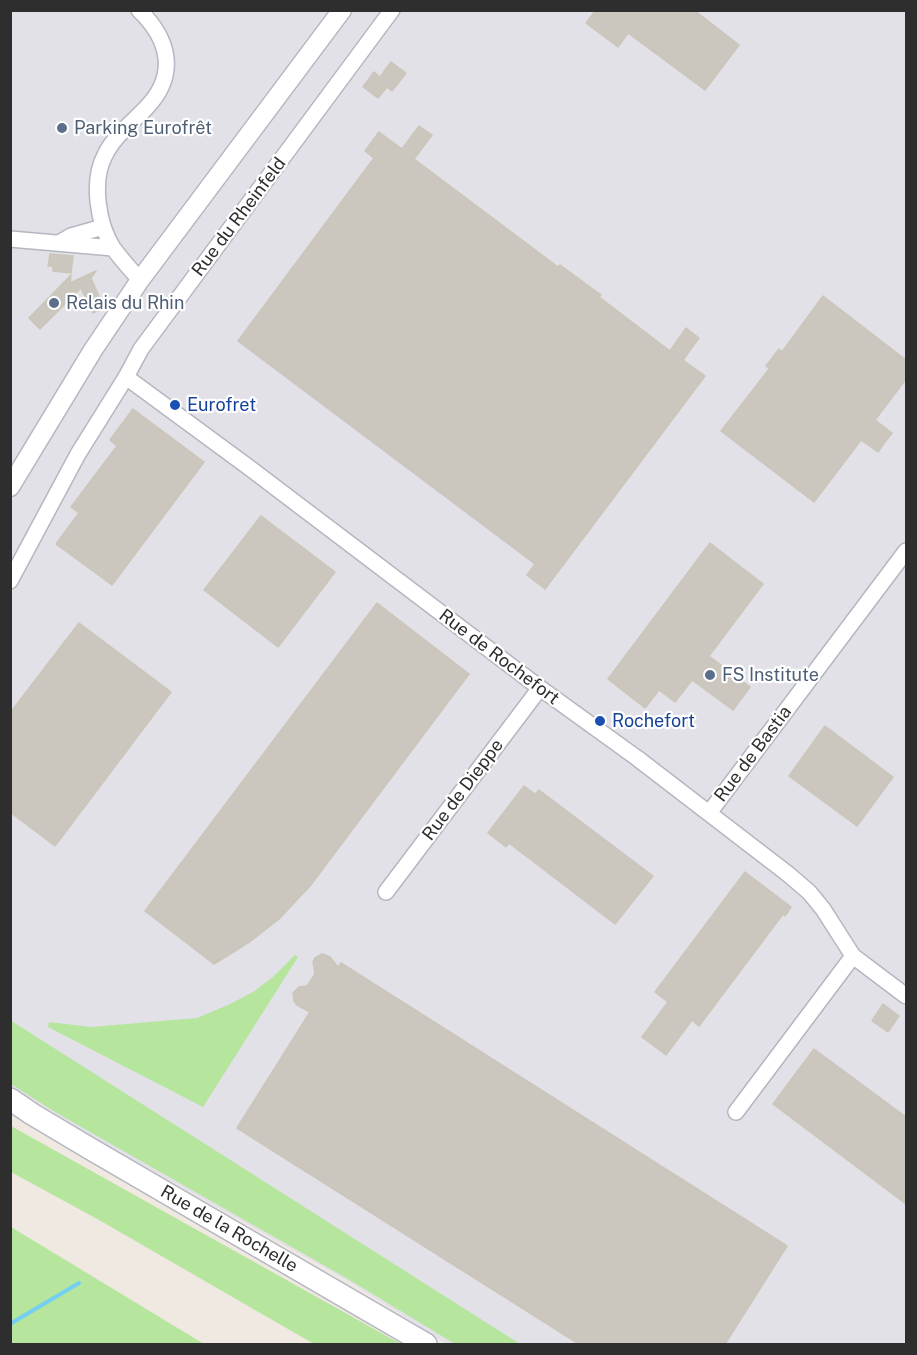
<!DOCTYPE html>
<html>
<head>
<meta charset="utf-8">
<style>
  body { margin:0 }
  #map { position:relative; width:917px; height:1355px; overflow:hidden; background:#efe9e1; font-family:"Public Sans",sans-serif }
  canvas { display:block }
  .frame { position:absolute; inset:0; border:12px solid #2e2e2e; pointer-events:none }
</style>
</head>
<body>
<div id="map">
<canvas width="917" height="1355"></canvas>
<div class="frame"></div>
</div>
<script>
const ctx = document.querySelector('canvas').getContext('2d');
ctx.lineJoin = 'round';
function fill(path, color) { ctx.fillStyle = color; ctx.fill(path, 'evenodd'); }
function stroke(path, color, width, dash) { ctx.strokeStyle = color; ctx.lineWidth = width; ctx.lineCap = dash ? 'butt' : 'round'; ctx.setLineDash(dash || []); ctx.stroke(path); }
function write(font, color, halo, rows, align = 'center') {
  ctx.font = font + ' "Public Sans",sans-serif'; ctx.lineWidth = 4.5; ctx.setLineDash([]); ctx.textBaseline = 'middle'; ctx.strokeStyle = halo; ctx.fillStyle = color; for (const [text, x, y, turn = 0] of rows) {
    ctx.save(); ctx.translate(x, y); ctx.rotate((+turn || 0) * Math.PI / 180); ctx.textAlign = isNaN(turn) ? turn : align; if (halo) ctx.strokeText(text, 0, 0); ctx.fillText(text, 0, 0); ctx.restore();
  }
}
const industrial = new Path2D(`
  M10,11H906V1344H447L348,1281L91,1136L11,1086Z`);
const green = new Path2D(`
  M295,955L298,957L203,1107L48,1027L49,1022L91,1027L197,1018L230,1004L253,992L273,977Z
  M10,1020L520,1344H455L348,1279L55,1112L11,1084Z
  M11,1126L401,1344H314L99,1220L11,1172Z
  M10,1227H11L204,1344H11Z`);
const stream = new Path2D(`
  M10,1324L79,1283`);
const building = new Path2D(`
  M596,10H694L739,45L705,90L628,33L618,47L586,23Z
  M391,62L406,73L392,91L387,87L378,98L363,87L374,72L380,77Z
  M419,126L432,135L414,159L558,267L560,265L575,276L601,295L599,297L670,351L686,328L699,338L683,360L705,376L545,589L527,575L535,564L238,341L374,158L365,151L379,132L402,149Z
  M50,254L73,256L71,273L53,271V266H48Z
  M96,271L91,278L104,308L93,313L81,288L40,329L29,318L71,275L70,283Z
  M823,296L906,360V379L875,420L892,433L885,442L878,452L861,440L814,502L721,431L770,368L766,366L779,349L782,352Z
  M133,409L204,462L112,585L56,544L79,513L71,507L117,446L110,440Z
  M261,516L335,572L278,647L204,590Z
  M710,543L763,584L709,656L750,687L733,710L692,680L675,702L659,690L645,708L608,679Z
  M377,603L469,674L310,886L279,919L251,941L214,964L145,911Z
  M79,623L171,692L55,846L10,812V713Z
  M825,726L893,777L857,826L789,776Z
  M524,786L535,794L539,790L653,876L615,924L509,843L506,847L488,833Z
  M745,872L791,907L785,916L783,914L699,1026L692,1020L666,1055L642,1037L668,1002L655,992Z
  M322,954L330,957L338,967L341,963L787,1246L725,1344H579L237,1128L310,1012L297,1005L294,1001L293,993L299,987L307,986L315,974L313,962L315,958Z
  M883,1004L899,1016L888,1032L872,1021Z
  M814,1049L906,1117V1204L773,1104Z`);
const minor = new Path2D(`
  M139,10C169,39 178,74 147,107C133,122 114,136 105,155C91,181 98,224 113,248C121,259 131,270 140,280
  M10,239L113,248
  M59,243L71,236L103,227
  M126,377L247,466L540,688L637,758L788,874L809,892L823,909L853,956L906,996
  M10,581L78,454L126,377L141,349L392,10
  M709,813L906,551
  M386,892L540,688
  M736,1112L853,956`);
const tertiary = new Path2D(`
  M10,487L93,350L140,280L342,10`);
const secondary = new Path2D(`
  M10,1099L32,1114L89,1148L426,1344`);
const markers = [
  [62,128,6,"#5c6f8a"],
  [54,303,6,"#5c6f8a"],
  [175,405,6,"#1a4fb4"],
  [710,675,6,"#5c6f8a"],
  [600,721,6,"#1a4fb4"]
];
const serviceNames = [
  ["Parking Eurofrêt",74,128],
  ["Relais du Rhin",66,303],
  ["FS Institute",722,675]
];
const streetNames = [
  ["Rue du Rheinfeld",239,217,-53],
  ["Rue de Rochefort",499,657,37],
  ["Rue de Bastia",753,754,-53],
  ["Rue de Dieppe",463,790,-53],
  ["Rue de la Rochelle",229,1229,30]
];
const transitNames = [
  ["Eurofret",187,405],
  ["Rochefort",612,721]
];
fill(industrial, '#e3e1e8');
fill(green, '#b6e59e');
stroke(stream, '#75cff0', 4);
fill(building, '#cbc7bf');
stroke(building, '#cbc5ba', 1.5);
stroke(minor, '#b4b7c1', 18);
stroke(tertiary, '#b4b7c1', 21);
stroke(secondary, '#b4b7c1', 24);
stroke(minor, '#fff', 15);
stroke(tertiary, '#fff', 18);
stroke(secondary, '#fff', 21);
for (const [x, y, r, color] of markers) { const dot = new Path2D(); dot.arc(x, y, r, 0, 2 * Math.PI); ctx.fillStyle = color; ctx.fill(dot); stroke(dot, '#fff', 2); }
write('18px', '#4e5e75', '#fff', serviceNames, 'left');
write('18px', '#2e2e2e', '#fff', streetNames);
write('18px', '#164399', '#fff', transitNames, 'left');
</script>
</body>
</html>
